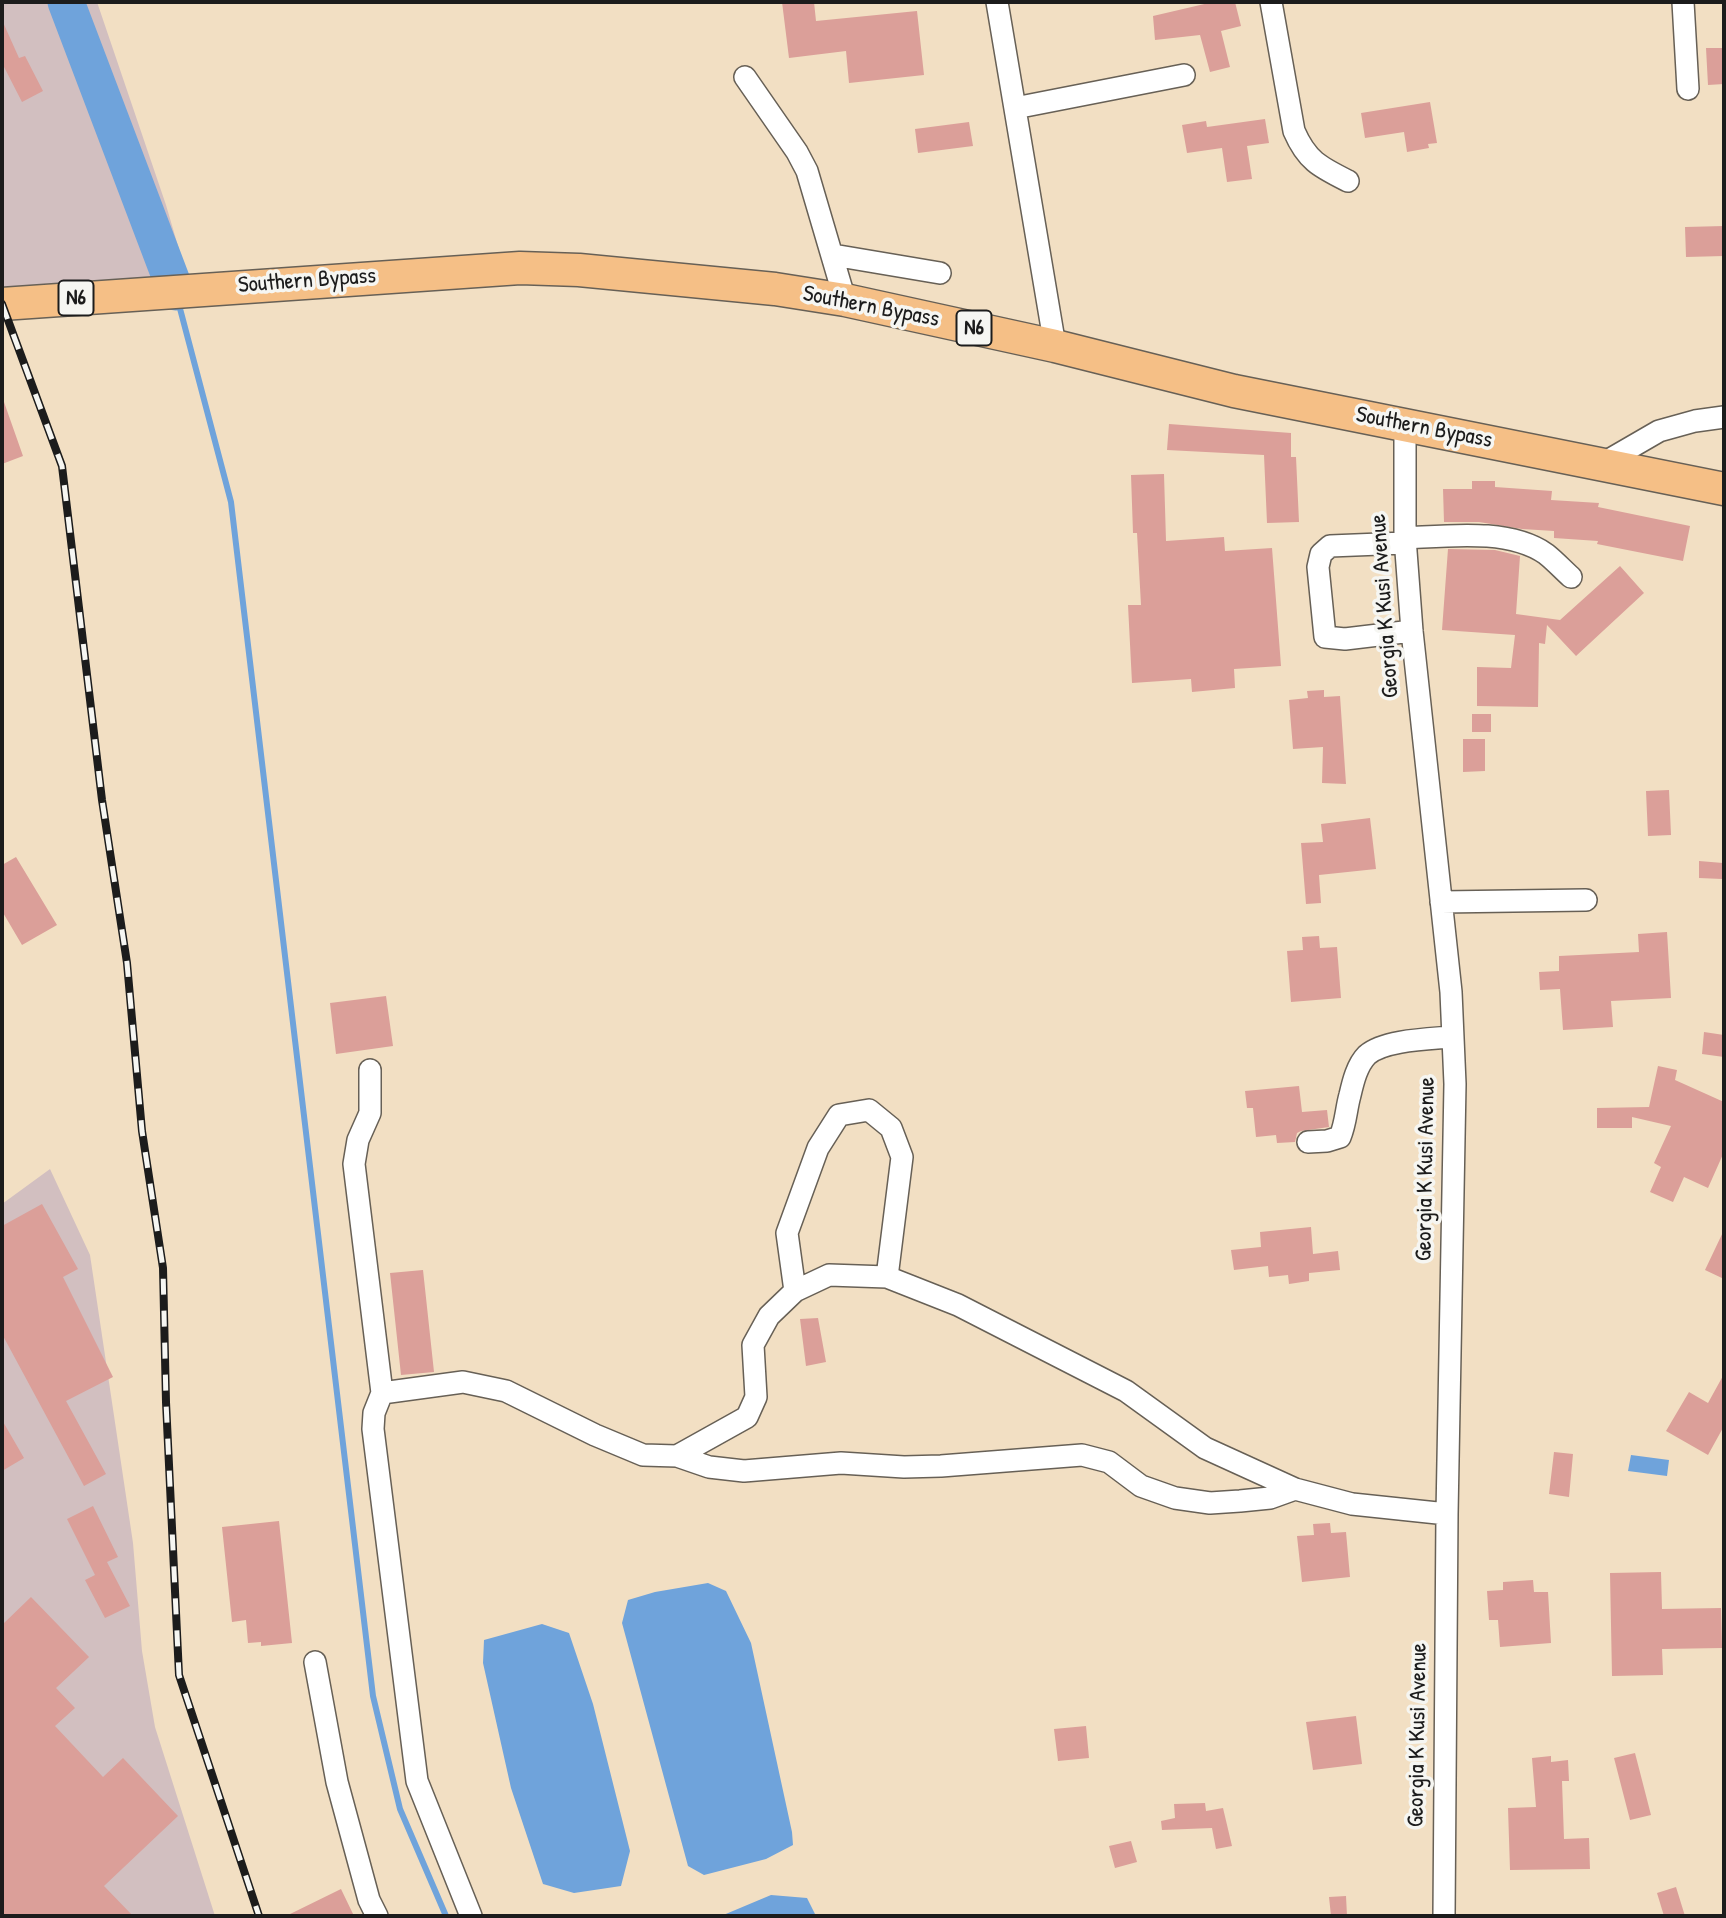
<!DOCTYPE html>
<html>
<head>
<meta charset="utf-8">
<style>
  body { margin:0 }
  #map { position:relative; width:1726px; height:1918px; overflow:hidden; background:#f2dfc3; font-family:"Patrick Hand",sans-serif }
  canvas { display:block }
  .frame { position:absolute; inset:0; border:4px solid #1c1c1c; pointer-events:none }
</style>
</head>
<body>
<div id="map">
<canvas width="1726" height="1918"></canvas>
<div class="frame"></div>
</div>
<script>
const ctx = document.querySelector('canvas').getContext('2d');
ctx.lineJoin = 'round';
function fill(path, color) { ctx.fillStyle = color; ctx.fill(path, 'evenodd'); }
function stroke(path, color, width, dash) { ctx.strokeStyle = color; ctx.lineWidth = width; ctx.lineCap = dash ? 'butt' : 'round'; ctx.setLineDash(dash || []); ctx.stroke(path); }
function write(font, color, halo, rows, align = 'center') {
  ctx.font = font + ' "Patrick Hand",sans-serif'; ctx.lineWidth = 7; ctx.setLineDash([]); ctx.textBaseline = 'middle'; ctx.strokeStyle = halo; ctx.fillStyle = color; for (const [text, x, y, turn = 0] of rows) {
    ctx.save(); ctx.translate(x, y); ctx.rotate((+turn || 0) * Math.PI / 180); ctx.textAlign = isNaN(turn) ? turn : align; if (halo) ctx.strokeText(text, 0, 0); ctx.fillText(text, 0, 0); ctx.restore();
  }
}
const industrial = new Path2D(`
  M2,2H97L166,205L188,280L2,291Z
  M50,1169L90,1255L133,1543L142,1651L155,1727L215,1916H2V1204Z`);
const water = new Path2D(`
  M1631,1455L1669,1460L1667,1476L1628,1471Z
  M708,1583L726,1591L751,1643L792,1832L793,1845L766,1859L704,1875L688,1866L622,1623L628,1600L655,1592Z
  M542,1624L569,1633L593,1704L630,1851L621,1886L574,1893L543,1884L511,1788L483,1663L484,1640Z
  M771,1895L807,1898L816,1916H721Z`);
const stream = new Path2D(`
  M178,301L231,502L373,1696L400,1809L446,1916`);
const river = new Path2D(`
  M66,2L176,292`);
const building = new Path2D(`
  M782,2H814L816,21L917,11L924,75L849,83L846,51L789,58Z
  M1213,2H1235L1241,26L1221,31L1230,67L1210,72L1200,35L1155,40L1153,16Z
  M2,20L19,58L25,56L43,91L22,102L2,63Z
  M1706,48H1724V84L1708,85Z
  M1430,102L1437,143L1428,144L1429,148L1407,152L1404,132L1365,138L1361,113Z
  M1265,119L1269,143L1247,146L1252,179L1227,182L1222,148L1187,153L1182,125L1206,121L1207,127Z
  M969,122L973,146L918,153L915,129Z
  M1724,226V256L1686,257L1685,227Z
  M4,402L23,456L2,464V403Z
  M1169,424L1291,433V457H1296L1299,522L1267,523L1264,455L1167,450Z
  M1164,474L1166,541L1224,537L1225,551L1272,548L1281,666L1234,669L1235,688L1192,692L1191,679L1132,683L1128,605H1141L1137,533H1133L1131,475Z
  M1472,481H1495V487L1552,491L1551,500L1599,503L1598,507L1690,526L1683,561L1597,544L1598,541L1554,538V531L1522,529L1479,522H1444L1443,489H1472Z
  M1448,549L1495,550L1520,556L1516,614L1560,620L1620,566L1644,593L1576,656L1547,625L1545,644L1539,643L1538,707L1477,706V667L1511,668L1515,635L1442,630Z
  M1324,690V697L1340,696L1346,784L1322,783L1323,747L1293,749L1289,700L1308,698L1307,691Z
  M1472,714H1491V732H1472Z
  M1463,739H1485V771L1463,772Z
  M1669,790L1671,835L1648,836L1646,791Z
  M1370,818L1376,869L1319,875L1321,903L1306,904L1301,843L1323,842L1321,824Z
  M16,857L57,925L22,945L2,911V865Z
  M1699,861L1723,863L1722,879L1699,878Z
  M1667,932L1671,998L1611,1001L1613,1027L1563,1030L1560,989L1540,990L1539,972L1559,971V956L1639,952L1638,934Z
  M1319,936L1320,948L1337,947L1341,998L1291,1002L1287,951L1303,950L1302,937Z
  M386,996L393,1046L336,1054L330,1003Z
  M1704,1032L1724,1035V1057L1702,1054Z
  M1658,1066L1677,1070L1675,1080L1724,1102V1152L1708,1188L1684,1177L1673,1202L1650,1192L1661,1167L1654,1163L1671,1126L1632,1117V1128H1597V1108L1649,1107Z
  M1299,1086L1302,1112L1327,1110L1329,1127L1301,1131L1297,1133L1295,1142L1277,1143L1276,1135L1256,1137L1253,1108H1247L1245,1091Z
  M42,1204L78,1269L63,1277L113,1377L66,1401L106,1474L84,1486L2,1334V1226Z
  M1311,1227L1313,1254L1338,1251L1340,1270L1309,1273V1281L1289,1284L1288,1275L1269,1277L1268,1266L1234,1270L1231,1250L1261,1247L1260,1232Z
  M1724,1230V1279L1705,1270Z
  M423,1270L434,1372L401,1375L390,1273Z
  M818,1318L826,1362L806,1366L800,1319Z
  M1724,1374V1426L1708,1455L1666,1431L1689,1392L1708,1403Z
  M2,1420L24,1458L2,1471Z
  M1554,1452L1573,1454L1569,1497L1549,1494Z
  M93,1506L118,1557L107,1562L130,1606L105,1618L85,1580L95,1575L67,1519Z
  M279,1521L292,1643L261,1646V1642L248,1643L246,1620L232,1622L222,1527Z
  M1330,1523L1331,1533L1346,1532L1350,1577L1302,1582L1297,1536L1314,1535L1313,1524Z
  M1661,1572L1662,1609L1721,1608L1722,1648L1662,1649L1663,1675L1612,1676L1610,1573Z
  M1533,1580L1534,1592H1548L1551,1643L1500,1647L1498,1620H1489L1487,1591L1503,1590V1582Z
  M31,1597L89,1657L56,1688L75,1708L55,1726L103,1777L123,1758L178,1816L104,1886L133,1916H2V1625Z
  M1356,1716L1362,1764L1313,1770L1306,1722Z
  M1086,1726L1089,1758L1058,1761L1054,1729Z
  M1635,1753L1651,1815L1630,1820L1614,1758Z
  M1551,1756V1762L1568,1760L1569,1781H1562L1564,1839L1589,1838L1590,1869L1510,1870L1508,1808L1536,1807L1532,1758Z
  M1205,1803L1206,1811L1223,1808L1232,1846L1216,1849L1212,1828L1162,1830L1161,1821L1175,1818L1174,1804Z
  M1131,1841L1137,1862L1115,1868L1109,1846Z
  M1676,1887L1685,1916H1664L1657,1893Z
  M341,1889L354,1916H286Z
  M1346,1896L1347,1916H1331L1329,1897Z`);
const minor = new Path2D(`
  M997,2L1055,346
  M1271,2L1294,131C1307,161 1320,167 1348,181
  M1683,2L1688,89
  M745,77L797,152L807,171L845,300
  M1015,108L1184,75
  M833,255L940,273
  M1405,424V538L1412,631L1451,992L1455,1084L1447,1514L1444,1916
  M1602,464L1659,431L1695,421L1724,417
  M1405,538C1448,536 1509,528 1546,554C1555,561 1563,570 1571,577
  M1405,543L1330,546L1321,554L1318,567L1325,637L1345,639L1412,631
  M1441,902L1586,900
  M370,1070V1113L358,1140L354,1164L382,1393L374,1413L373,1429L417,1781L471,1916
  M1308,1142L1327,1141L1340,1137C1346,1123 1346,1109 1350,1095C1353,1082 1357,1065 1367,1055C1384,1040 1429,1039 1451,1037
  M795,1291L787,1233L818,1148L839,1115L869,1110L891,1128L902,1157L887,1277
  M382,1393L463,1382L506,1391L595,1435L643,1455L677,1456L709,1467L744,1471L841,1463L904,1467L941,1466L1082,1455L1109,1462L1141,1486L1175,1498L1210,1503L1240,1501L1270,1498L1295,1489
  M677,1456L747,1417L756,1397L753,1345L769,1316L795,1291L829,1275L887,1277L958,1305L1126,1391L1205,1448L1295,1489L1352,1504L1447,1514
  M315,1662L337,1782L369,1900L377,1916`);
const highway = new Path2D(`
  M2,304L520,268L579,270L775,289L845,300L1055,346L1234,391L1724,489`);
const rail = new Path2D(`
  M2,304L62,466L102,800L127,963L142,1131L163,1268L166,1402L179,1675L259,1916`);
const shields = [
  [76,298,35],
  [974,328,35]
];
const shieldNames = [
  ["N6",76,298],
  ["N6",974,328]
];
const streetNames = [
  ["Southern Bypass",307,281,-4],
  ["Southern Bypass",871,307,11],
  ["Southern Bypass",1424,428,11],
  ["Georgia K Kusi Avenue",1385,606,-94],
  ["Georgia K Kusi Avenue",1426,1169,-89],
  ["Georgia K Kusi Avenue",1418,1735,-89]
];
fill(industrial, '#d2bfc0');
fill(water, '#6fa3db');
stroke(stream, '#6fa3db', 6);
stroke(river, '#6fa3db', 37);
fill(building, '#db9f99');
stroke(minor, '#676056', 24);
stroke(highway, '#676056', 35);
stroke(minor, '#fff', 21);
stroke(highway, '#f5bf86', 32);
stroke(rail, '#1c1c1c', 8);
stroke(rail, '#f6f6f2', 5, [16]);
for (const [x, y, w] of shields) { const box = new Path2D(); box.roundRect(x - w / 2, y - 17.5, w, 35, 5); ctx.fillStyle = '#f6f6f2'; ctx.fill(box); stroke(box, '#1c1c1c', 2); }
write('bold 21px', '#1c1c1c', null, shieldNames);
write('23px', '#1c1c1c', '#f6f6f2', streetNames);
</script>
</body>
</html>
